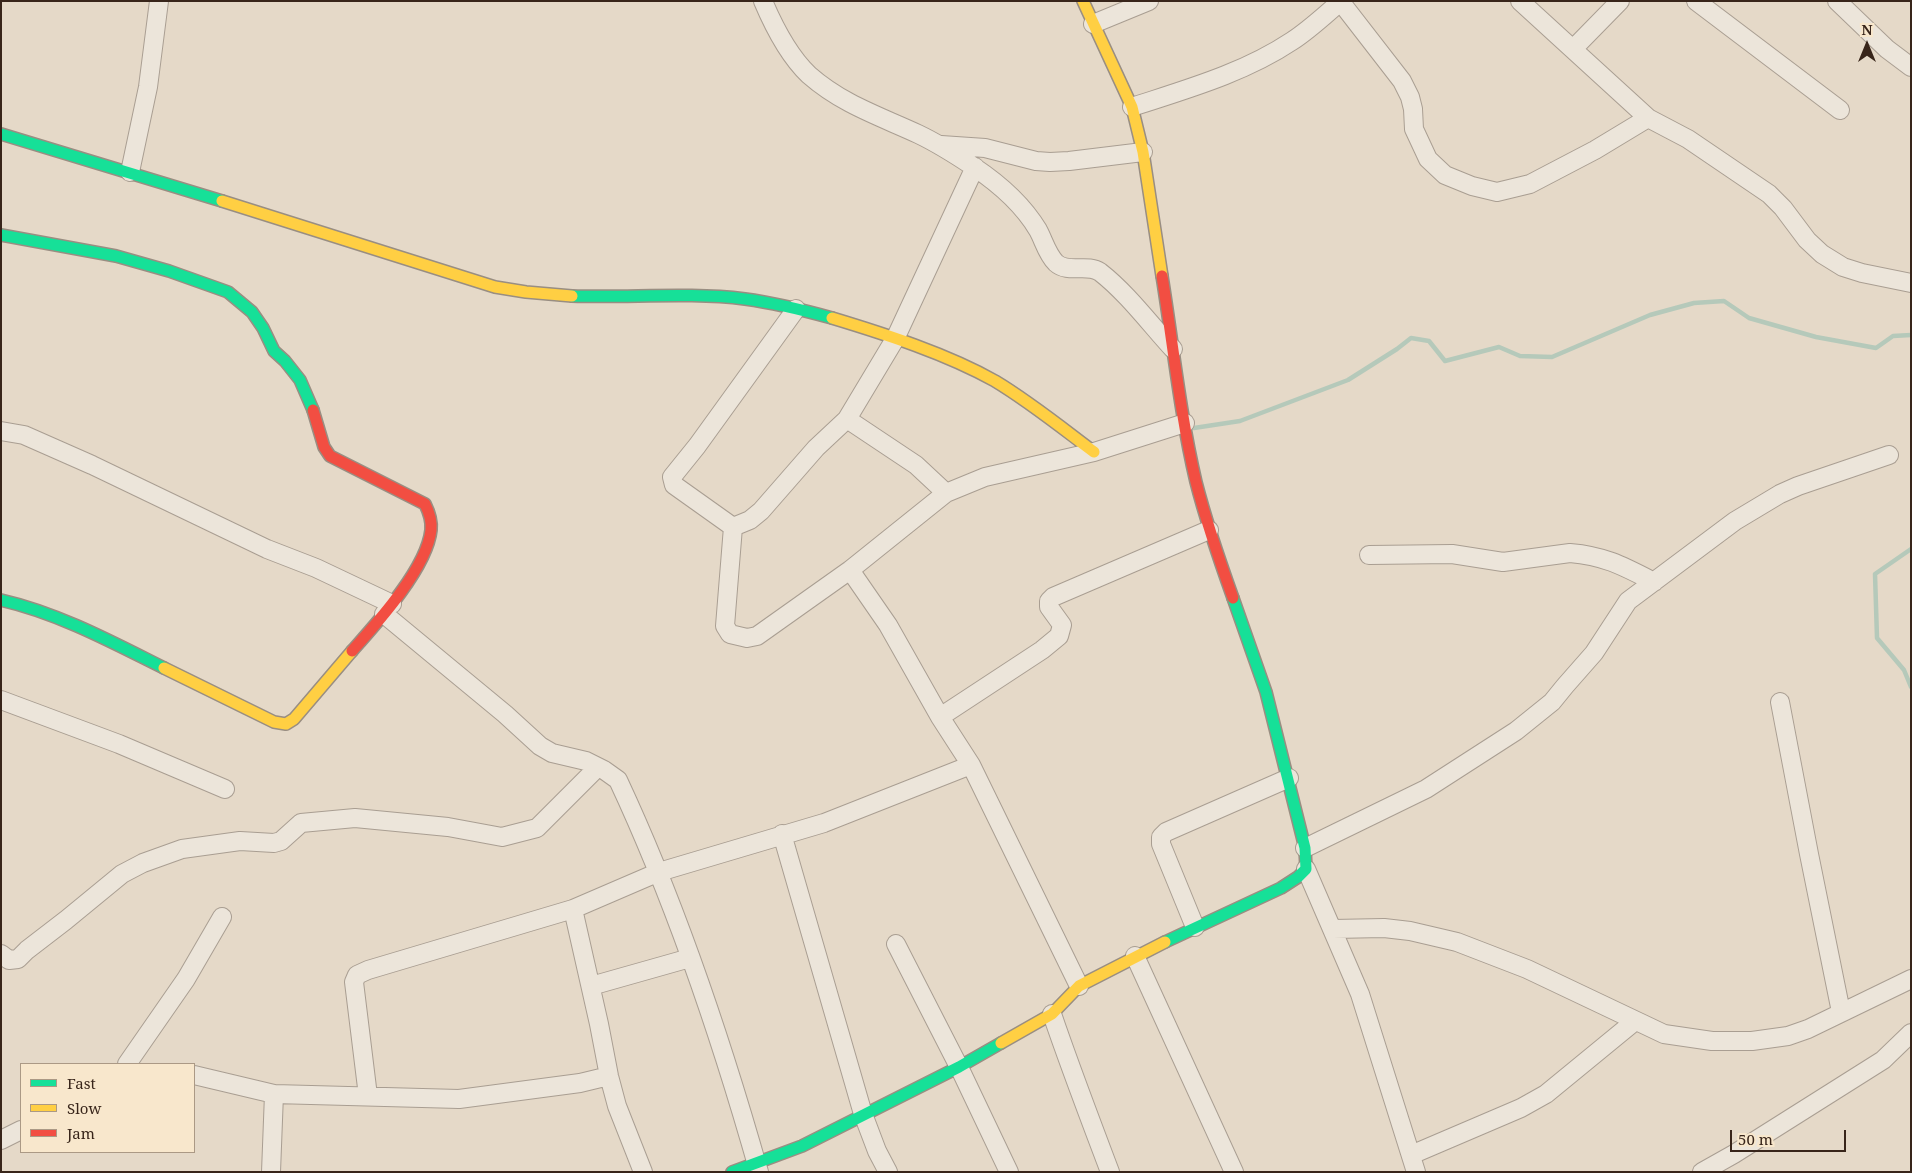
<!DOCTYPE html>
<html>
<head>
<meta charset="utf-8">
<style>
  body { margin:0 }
  #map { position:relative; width:1912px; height:1173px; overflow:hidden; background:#e5d9c8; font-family:"Noto Serif",serif }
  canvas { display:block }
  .frame { position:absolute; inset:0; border:2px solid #38251a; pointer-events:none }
  .legend { position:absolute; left:20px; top:1063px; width:175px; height:90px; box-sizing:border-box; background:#f8e7cc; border:1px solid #ab9985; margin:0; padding:6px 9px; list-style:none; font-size:15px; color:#38251a }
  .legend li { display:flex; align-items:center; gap:10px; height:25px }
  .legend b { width:25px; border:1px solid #ab9985 }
  .north { position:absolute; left:1842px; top:20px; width:50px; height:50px; -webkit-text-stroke:4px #f8e7cc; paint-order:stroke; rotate:0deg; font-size:14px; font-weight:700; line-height:20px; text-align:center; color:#38251a }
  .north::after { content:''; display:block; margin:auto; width:18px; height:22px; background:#38251a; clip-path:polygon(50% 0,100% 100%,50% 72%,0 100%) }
  .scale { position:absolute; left:1730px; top:1130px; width:116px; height:22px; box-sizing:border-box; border:2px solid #38251a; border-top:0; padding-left:6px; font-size:15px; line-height:18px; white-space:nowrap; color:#38251a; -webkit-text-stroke:4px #f8e7cc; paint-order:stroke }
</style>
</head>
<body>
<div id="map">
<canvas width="1912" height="1173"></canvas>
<div class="frame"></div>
<ul class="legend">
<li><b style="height:6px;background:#16e098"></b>Fast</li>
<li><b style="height:6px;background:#ffcf43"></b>Slow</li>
<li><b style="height:6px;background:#f24e42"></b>Jam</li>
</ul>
<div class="north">N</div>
<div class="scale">50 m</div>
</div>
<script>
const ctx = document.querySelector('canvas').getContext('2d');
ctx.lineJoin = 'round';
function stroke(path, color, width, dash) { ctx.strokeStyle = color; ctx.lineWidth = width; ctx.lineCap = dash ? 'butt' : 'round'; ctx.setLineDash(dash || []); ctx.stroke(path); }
const stream = new Path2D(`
  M1194,428L1240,421L1348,380L1397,349L1411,338L1429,341L1445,361L1499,347L1520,356L1552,357L1650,315L1694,303L1724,301L1749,318L1816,337L1876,348L1893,336L1911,335
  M1911,549L1875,574L1877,638L1904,670L1911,687`);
const street = new Path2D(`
  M763,1C774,27 788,55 809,75C842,104 879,116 918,134C937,143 956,155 974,167C998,183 1023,205 1038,230C1044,241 1047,254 1056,263C1068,274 1087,263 1100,272C1127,293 1150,324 1173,349
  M1340,1L1402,81L1410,97L1413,109L1414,129L1428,159L1445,175L1472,186L1497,192L1530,184L1595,150L1648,118
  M1520,1L1648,118L1688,139L1769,194L1783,208L1807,240L1822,254L1843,267L1862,273L1911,283
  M1696,1L1840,110
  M1837,1L1887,49L1911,67
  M1093,24L1149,1
  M1573,49L1620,1
  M1132,107C1187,89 1244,73 1292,41C1309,30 1325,15 1340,2
  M941,145L985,148L1036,161L1050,162L1069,161L1143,152
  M130,172L148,87L159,1
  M847,419L916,465L946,493
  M1,431L24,435L92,465L267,549L316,568L392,604
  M733,527L725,626L730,634L747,638L757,636L850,570L946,493L985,477L1094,452L1185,423
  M733,527L750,520L761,511L816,448L847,419L895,339L975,167
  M733,527L674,485L672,477L697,446L796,309
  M1369,555L1452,554L1503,562L1570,553C1605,556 1623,566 1654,582
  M850,570L888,625L940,717L971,765L1079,986
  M384,614L505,714L540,746L552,753L586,761L604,770L618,780C677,906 721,1038 759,1172
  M1,700L119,744L225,789
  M1780,702L1809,854L1841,1012
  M940,717L1042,650L1059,636L1062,625L1049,607V601L1053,597L1209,530
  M782,834L863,1114L877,1151L888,1172
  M1305,848L1426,789L1516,731L1552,702L1565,686L1594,653L1628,601L1735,521L1780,494L1798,486L1889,455
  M1306,869L1360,994L1416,1172
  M573,909L599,1024L609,1076L617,1106L643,1172
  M1195,927L1161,844V837L1166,832L1289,778
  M1333,929L1384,928L1410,931L1457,942L1527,969L1664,1034L1712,1041H1752L1788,1036L1808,1029L1911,979
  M896,944L959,1067L1009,1172
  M1,954L9,960L18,959L27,950L66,920L122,874L143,863L182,849L240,841L274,843L281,841L301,823L355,818L448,827L502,837L537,828L598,767
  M1135,956L1234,1172
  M591,986L690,958
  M1052,1014C1070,1067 1090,1119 1110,1172
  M127,1064L186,979L222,917
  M194,1075L274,1094L459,1099L580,1083L609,1076
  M368,1096L354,982L357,975L368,970L573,909L659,872L824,823L971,765
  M1,1140L21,1130
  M1411,1155L1521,1108L1546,1094L1635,1021
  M271,1172L274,1094
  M1702,1172L1734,1154L1883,1060L1911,1033`);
const fast = new Path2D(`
  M1,134L222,201
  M1,235L116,256L169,271L228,292L252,312L263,328L274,351L285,361L300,380L313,410
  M572,296C630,298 688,292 745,299C775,303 803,310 832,318
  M1,600C58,613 112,642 164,668
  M1165,942L1281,888L1298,877L1306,869L1305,848L1266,692L1233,598
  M732,1172L802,1146L959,1067L1001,1043`);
const slow = new Path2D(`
  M1083,1L1132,107L1143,152L1162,276
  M222,201L495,287L526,292L572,296
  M832,318C885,334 947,354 995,381C1030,402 1062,428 1094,452
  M164,668L274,722L286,724L294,719L352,651
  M1001,1043L1052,1014L1079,986L1165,942`);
const jam = new Path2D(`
  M1162,276C1173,344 1180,414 1196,482C1206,521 1219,559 1233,598
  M313,410L324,447L330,456L425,504C429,512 432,521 431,530C427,568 377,623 352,651`);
stroke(stream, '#b5c9ba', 4.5);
stroke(street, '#a99e92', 20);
stroke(fast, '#998e82', 14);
stroke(slow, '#998e82', 14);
stroke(jam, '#998e82', 14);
stroke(street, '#ece5da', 18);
stroke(fast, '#16e098', 11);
stroke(slow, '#ffcf43', 11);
stroke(jam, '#f24e42', 11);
</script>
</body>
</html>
